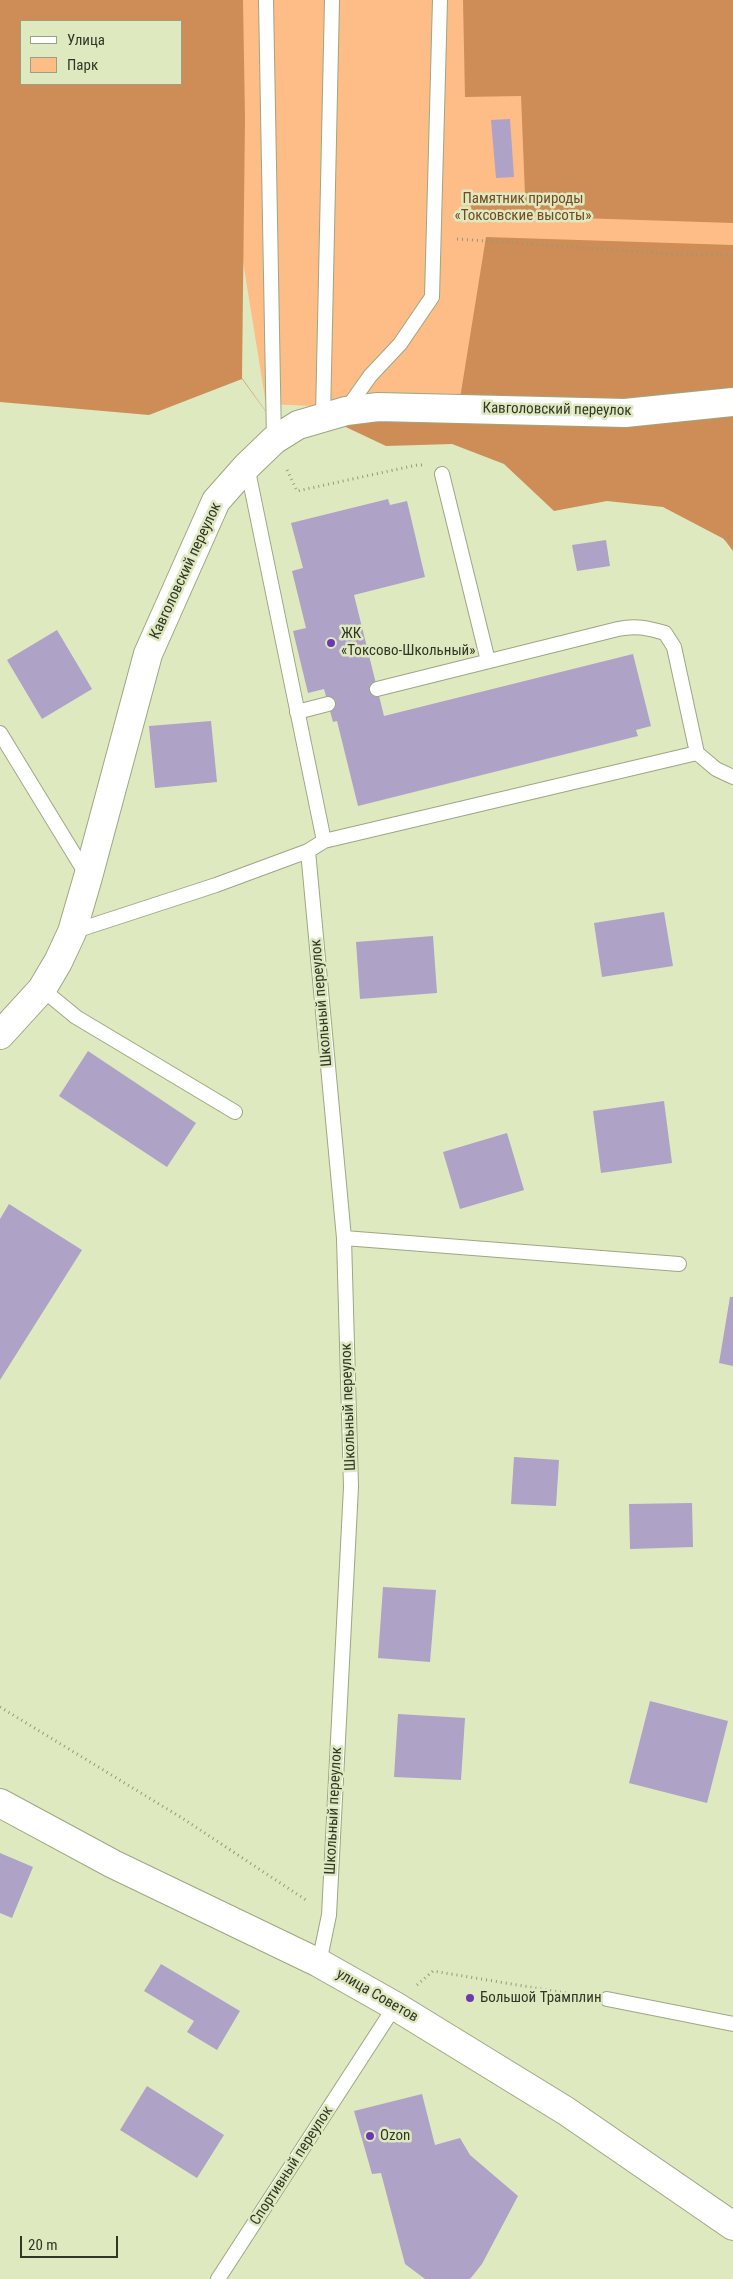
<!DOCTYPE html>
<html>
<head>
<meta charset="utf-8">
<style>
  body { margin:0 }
  #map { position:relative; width:733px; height:2279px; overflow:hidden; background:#dee9c0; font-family:"Roboto Condensed",sans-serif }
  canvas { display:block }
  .legend { position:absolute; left:20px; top:20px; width:162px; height:65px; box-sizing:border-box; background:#dee9c0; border:1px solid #99a182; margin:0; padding:6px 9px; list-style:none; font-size:15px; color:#323626 }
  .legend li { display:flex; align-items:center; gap:10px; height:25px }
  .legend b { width:25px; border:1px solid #99a182 }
  .scale { position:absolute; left:20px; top:2236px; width:98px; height:22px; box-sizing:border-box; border:2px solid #323626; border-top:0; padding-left:6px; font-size:15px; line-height:18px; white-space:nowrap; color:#323626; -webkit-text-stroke:4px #dee9c0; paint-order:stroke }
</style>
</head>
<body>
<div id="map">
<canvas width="733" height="2279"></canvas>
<ul class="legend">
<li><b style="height:6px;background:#fff"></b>Улица</li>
<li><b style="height:14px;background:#febc86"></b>Парк</li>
</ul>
<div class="scale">20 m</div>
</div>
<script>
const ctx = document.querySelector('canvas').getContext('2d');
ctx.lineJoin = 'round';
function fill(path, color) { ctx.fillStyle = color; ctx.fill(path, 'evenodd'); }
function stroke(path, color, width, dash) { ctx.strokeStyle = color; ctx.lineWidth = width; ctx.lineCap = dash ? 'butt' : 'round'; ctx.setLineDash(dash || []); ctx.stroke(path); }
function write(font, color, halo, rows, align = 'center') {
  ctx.font = font + ' "Roboto Condensed",sans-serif'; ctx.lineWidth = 5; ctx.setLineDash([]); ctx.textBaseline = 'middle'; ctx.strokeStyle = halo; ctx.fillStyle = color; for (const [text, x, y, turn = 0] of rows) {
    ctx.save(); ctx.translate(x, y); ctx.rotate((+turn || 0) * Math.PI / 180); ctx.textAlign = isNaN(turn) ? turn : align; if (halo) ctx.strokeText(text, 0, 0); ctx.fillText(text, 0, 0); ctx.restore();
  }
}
const green = new Path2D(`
  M0,0H733V398L613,419L266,404L204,20Z`);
const forest = new Path2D(`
  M0,0H243L245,118L242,378L288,442L333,421L457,417L486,237L733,245V551L724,539L663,507L607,501L554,511L504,464L452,444L386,446L333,421L288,442L242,379L149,415L0,402ZM21,21H181V84H21Z
  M463,0H733V223L548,217L474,219L469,198L525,195L521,96L465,97Z`);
const building = new Path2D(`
  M510,119L514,177L496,178L491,120Z
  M388,499L390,505L407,501L425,577L354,595L384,716L633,654L651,726L636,730L638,736L358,806L337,721L333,722L324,689L308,693L293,631L306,628L292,571L303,568L291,523Z
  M606,540L610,566L577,571L572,545Z
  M57,630L92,689L42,719L7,660Z
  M211,721L217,782L155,788L149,726Z
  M664,912L673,966L602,977L594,923Z
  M433,936L437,993L360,999L356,942Z
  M88,1051L196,1123L167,1167L59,1096Z
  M664,1101L672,1163L601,1173L593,1111Z
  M507,1133L524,1190L460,1209L443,1152Z
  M9,1204L82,1250L0,1380V1219Z
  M730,1297H733V1366L719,1363Z
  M514,1457L559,1460L556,1506L511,1504Z
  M692,1503L693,1547L630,1549L629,1504Z
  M383,1587L436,1590L430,1662L378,1658Z
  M650,1701L728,1721L707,1803L629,1783Z
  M398,1714L465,1718L461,1780L394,1777Z
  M0,1853L33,1867L12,1918L0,1913Z
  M161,1964L240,2011L217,2050L187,2032L194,2021L144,1991Z
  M147,2086L224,2135L197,2178L120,2130Z
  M422,2094L435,2145L460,2138L470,2155L518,2196L482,2264L470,2279H425L405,2264L381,2173L372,2174L354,2111Z`);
const path = new Path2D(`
  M457,239L674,254L733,255
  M287,470L297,491L417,465H422
  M724,539L733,534
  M0,1707L182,1818L306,1900
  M417,1985L433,1971L584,1996`);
const lane = new Path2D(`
  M266,0L274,440
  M346,410L370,376L400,344L432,297L440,0
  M323,416L332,0
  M247,466L324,841
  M442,474L488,661
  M377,689L618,629C636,625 648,628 665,633L674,647L697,753
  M297,712L328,704
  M0,733L88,877
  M308,851L344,1238L351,1487L329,1915L319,1963
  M72,932L216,885L308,851L324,841L697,753L716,769L733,777
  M42,989L76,1017L235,1112
  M344,1238L679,1264
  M607,1999L733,2024
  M218,2279L395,2006`);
const street = new Path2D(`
  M0,1035L42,989L58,962L72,932L88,877L148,654L216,501L247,466L274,440L298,425L346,411L378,407L625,413L733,402`);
const secondary = new Path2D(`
  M0,1803L113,1864L319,1963L395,2006L566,2111L733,2226`);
const markers = [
  [331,643,5,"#6d39b0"],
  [470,1998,5,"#6d39b0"],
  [370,2136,5,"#6d39b0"]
];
const parkNames = [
  ["Памятник природы",523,199],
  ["«Токсовские высоты»",523,216]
];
const streetNames = [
  ["Кавголовский переулок",557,410,1],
  ["Кавголовский переулок",186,571,-65],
  ["Школьный переулок",322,1003,-95],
  ["Школьный переулок",349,1407,-92],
  ["Школьный переулок",334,1811,-87],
  ["улица Советов",377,1996,30],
  ["Спортивный переулок",292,2166,-57]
];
const poiNames = [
  ["ЖК",341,634],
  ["«Токсово-Школьный»",341,651],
  ["Большой Трамплин",480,1998],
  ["Ozon",380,2136]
];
fill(green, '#febc86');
fill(forest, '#ce8d57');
fill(building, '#aea2c7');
stroke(lane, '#9da781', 16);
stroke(street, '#9da781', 30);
stroke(secondary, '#9da781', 30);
stroke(path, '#929a7c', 3, [1, 4]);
stroke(lane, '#fff', 14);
stroke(street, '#fff', 28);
stroke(secondary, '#fff', 28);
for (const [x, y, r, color] of markers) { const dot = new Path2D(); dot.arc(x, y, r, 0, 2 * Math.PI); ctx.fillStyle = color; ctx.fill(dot); stroke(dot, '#dee9c0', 2); }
write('15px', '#764922', '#dee9c0', parkNames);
write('15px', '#323626', '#dee9c0', streetNames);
write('15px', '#323626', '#dee9c0', poiNames, 'left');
</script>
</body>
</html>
